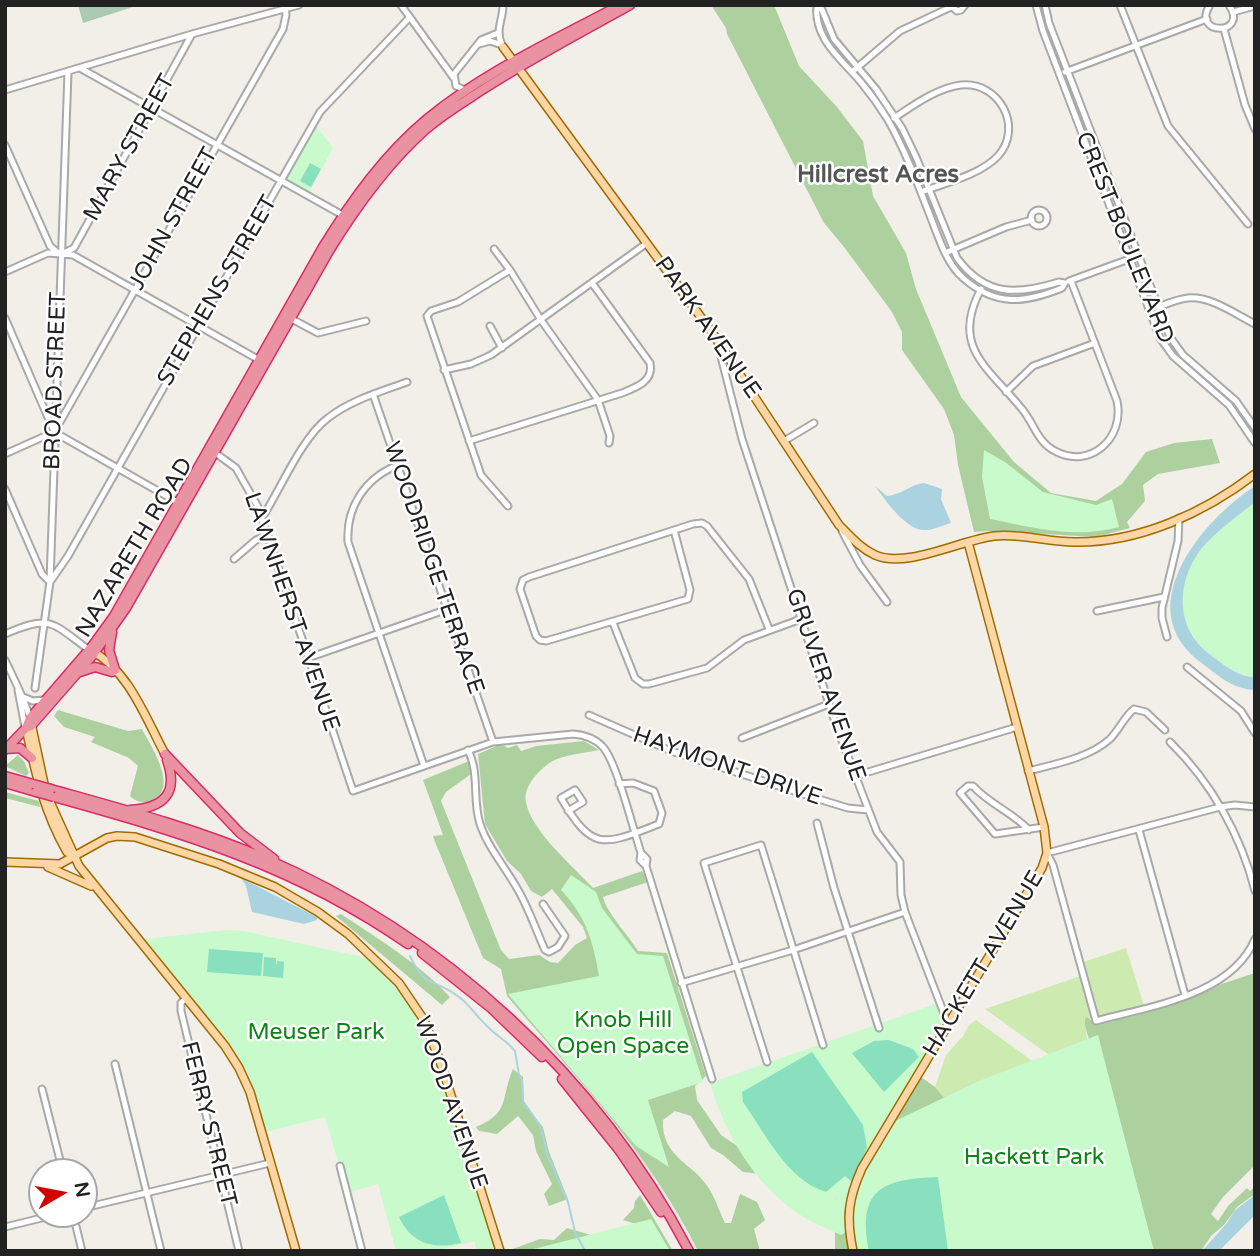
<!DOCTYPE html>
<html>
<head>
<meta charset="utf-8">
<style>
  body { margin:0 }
  #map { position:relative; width:1260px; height:1256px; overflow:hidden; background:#f2efe9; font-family:"Varela Round",sans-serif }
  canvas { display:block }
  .frame { position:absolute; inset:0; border:7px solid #222; pointer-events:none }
  .north { position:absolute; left:28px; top:1158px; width:70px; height:70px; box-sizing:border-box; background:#fff; border:2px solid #a7a7a7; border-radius:50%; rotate:80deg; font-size:19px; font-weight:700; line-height:28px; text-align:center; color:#222 }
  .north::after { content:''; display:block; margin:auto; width:24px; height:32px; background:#d40000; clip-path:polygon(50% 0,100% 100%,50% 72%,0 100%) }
</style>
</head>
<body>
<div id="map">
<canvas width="1260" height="1256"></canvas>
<div class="frame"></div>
<div class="north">N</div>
</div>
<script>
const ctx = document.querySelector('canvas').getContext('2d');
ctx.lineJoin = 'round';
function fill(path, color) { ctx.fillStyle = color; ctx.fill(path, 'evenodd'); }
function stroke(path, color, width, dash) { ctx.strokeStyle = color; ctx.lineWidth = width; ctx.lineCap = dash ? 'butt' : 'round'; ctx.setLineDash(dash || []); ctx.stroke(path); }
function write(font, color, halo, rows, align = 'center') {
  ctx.font = font + ' "Varela Round",sans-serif'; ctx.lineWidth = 5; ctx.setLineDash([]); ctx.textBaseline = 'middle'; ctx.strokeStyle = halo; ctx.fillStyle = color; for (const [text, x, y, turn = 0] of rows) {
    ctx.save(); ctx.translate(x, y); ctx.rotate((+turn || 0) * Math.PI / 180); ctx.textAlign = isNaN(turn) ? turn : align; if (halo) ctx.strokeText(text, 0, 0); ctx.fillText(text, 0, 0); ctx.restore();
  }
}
const grass = new Path2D(`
  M1126,948L1145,1009L1094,1023L1090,1018L1085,1019C1085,1066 1127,1108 1122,1160L1100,1156L1081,1170L1058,1206L1001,1151L973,1134L935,1087L946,1055L963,1036L969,1025L976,1020L1075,1092L1081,1078L985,1009L1086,974L1083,962Z`);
const forest = new Path2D(`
  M711,5H774L799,66L837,107L863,141L873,196L906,253L916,289L961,397L1014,462L1051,493L1096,501L1122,484L1146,452L1174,443L1212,439L1220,463L1158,474L1143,485L1145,501L1127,522L1130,528L1096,537L990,531L974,532L958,465L954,435L944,409L902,350V332L892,312L844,247L824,223L727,34L726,28Z
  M58,710L128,731L142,729C151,746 181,791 150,801C142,804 135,801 130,796L138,766L129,758L91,742L95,737L64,727L54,716Z
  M584,741L599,750C584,753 563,755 551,762C539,770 523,786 526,802C531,831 573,866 593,888L642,871L648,882L603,897C606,912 629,936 638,951L667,953L706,1076L695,1086L697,1100L721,1135L748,1153L771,1175L743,1172L723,1155L711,1148L691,1116L675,1111L663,1120C661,1157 693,1163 708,1187C715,1197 719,1211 725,1223H731L740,1194L757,1202L765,1220L754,1229L760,1251H698C650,1154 576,1077 507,996L501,969L483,958L435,842L433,836L443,835L423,780L469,761L471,774L446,792L441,801L501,950L509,959L539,955L550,962L558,963L575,945L587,938L583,927L552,889L542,897L531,891L521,874L507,861L485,824L478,754L501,744L508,748L517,745L521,751L536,746Z
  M18,755L24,761L29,773L26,776L5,766Z
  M5,792L39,801L40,807L5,798Z
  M341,914C378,939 419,963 450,997L442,1005L336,916Z
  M1255,973V1165L1223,1197L1211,1214L1218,1221L1228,1206L1247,1188L1250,1191L1255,1187V1194L1237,1207L1224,1225L1211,1236L1201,1251H992L895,1122L921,1077L935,1087L973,1133L1097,1067L1085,1026V1019L1087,1017L1094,1023L1145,1009Z
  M513,1069L523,1077L524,1104L543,1127L549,1152L568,1199L549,1206L544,1194L552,1184L536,1151L533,1135L518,1116L497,1134L479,1131L476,1127C511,1112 500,1099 513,1069Z
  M640,1195L673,1251H653L639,1225L623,1220L634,1208L635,1201Z
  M567,1228L591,1235V1251H507L540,1239L554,1240Z
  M844,1228L849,1251H835V1229Z`);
const cemetery = new Path2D(`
  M78,5H139L83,23Z`);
const park = new Path2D(`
  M314,123L333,148L307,196L280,182Z
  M984,450L1005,462L1043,492L1096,505L1112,499L1119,527C1075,539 1035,528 990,519L982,477Z
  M1255,502V677C1237,676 1222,663 1208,653C1176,628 1176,584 1199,552C1212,533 1237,517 1255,502Z
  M571,875L596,892L602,908L637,954L663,956L703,1082L648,1100L669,1167L636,1146L508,994L599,976C593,941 586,916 561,890Z
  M225,930L244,931L371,959L400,989L416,1012L428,1037L497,1251H477L474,1241L437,1251H396L378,1184L347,1193L325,1117L262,1133L241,1072L138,940Z
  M938,1003L948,1024L891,1119L895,1121L979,1081L1098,1035L1154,1251H853L848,1231L841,1235C827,1229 811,1222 797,1213C753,1182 725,1134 710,1083Z
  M651,1219L670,1251H526Z`);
const pitch = new Path2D(`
  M310,163L321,169L311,187L300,181Z
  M209,949L263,953L261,976L207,972Z
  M264,957L276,958V968L277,961L284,962L283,978L263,976Z
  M889,1040L913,1049L919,1057L884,1092L852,1053L874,1041Z
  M812,1052L863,1125L867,1147L851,1190V1181L845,1176L826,1192C787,1180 765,1133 743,1102L742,1092Z
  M938,1177L948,1251H869C857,1189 882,1179 938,1177Z
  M444,1195L461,1243C433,1250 411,1243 399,1217Z`);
const water = new Path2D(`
  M924,483L942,489L941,499L951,523C943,525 932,531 924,530C906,530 885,500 875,486L887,496C901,495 909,485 924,483Z
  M1255,486V502C1238,516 1211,535 1199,552C1176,584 1176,628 1208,653C1222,663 1237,677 1255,677V690C1233,689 1220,677 1203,664C1127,610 1201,521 1255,486Z
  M241,878L317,917V920L304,924L252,912L246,886Z
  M1255,1195V1215L1219,1251H1202L1227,1223L1234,1211Z`);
const stream = new Path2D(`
  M410,956C426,990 433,977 459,997C470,1005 476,1016 486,1025C495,1035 507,1041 515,1051L519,1075L522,1080L523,1101L541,1127L547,1154L568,1202L575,1232L585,1251`);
const minor = new Path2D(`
  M401,5L453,77
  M817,5C813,38 841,59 860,81C870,93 880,107 888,120C905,150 917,182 929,213C938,235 945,262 963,278C996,307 1025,303 1062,288L1065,283L1059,282C1017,295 986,297 957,258L916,157L902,128L876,89L834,39L820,5
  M950,5L957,11L961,10L965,5
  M1036,5L1043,31L1160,338L1173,356L1229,405L1255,443
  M1045,5L1049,23L1170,337L1183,355L1236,401L1255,428
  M1120,5L1168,126L1248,224
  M1210,5C1190,36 1250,36 1229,5
  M1233,12L1255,6
  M1224,29L1245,105L1255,129
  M479,44L490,41L499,44
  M503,47C494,31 503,21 503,5
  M80,68L346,217
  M852,72L900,31L951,7
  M1065,72L1207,19
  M5,90L192,34L299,5
  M465,90L456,86L454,74L481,40L498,33
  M894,118C914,105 937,88 961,85C999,81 1024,127 998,156C980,175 945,183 921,192
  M5,145L50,246L58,253
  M1031 218a8 8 0 1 1 16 0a8 8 0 1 1-16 0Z
  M494,249L510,270L541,320L598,400L610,436L609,443
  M64,253L74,248L192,34
  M945,253L1006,227L1032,220
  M5,272L48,253L73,255L261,361
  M1069,281L1132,258
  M981,289C950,347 988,367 1022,409C1034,423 1037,442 1055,451C1090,470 1125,438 1117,401L1071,281
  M1156,308C1166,304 1177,299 1188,298C1211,296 1235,314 1255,324
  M288,317L318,333L366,321
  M5,318L53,429
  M490,326L502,348
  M718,345L742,439L836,725L877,832L900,862L901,895L905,912L948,1024
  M444,370L471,364L491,355L647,243
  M1006,392L1033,366L1095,343
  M373,394L493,742
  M56,429L283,29L286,15L285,5
  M54,432L179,503
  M469,441L622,393C637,387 654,381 650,363L592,283
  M784,441L814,423
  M214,452L236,468L258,507L353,791L493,742L573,734C585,735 595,738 603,747C617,763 633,829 641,853L640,860L646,866
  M5,454L54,432
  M398,465C365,478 346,507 348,542L424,766
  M5,489L42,574L50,582L68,556L320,112L410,17
  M508,506L481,475L427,316L431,311L458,302L510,270
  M262,518C280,490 302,437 328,418C351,400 380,392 407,382
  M674,530L690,590L688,599L546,641L540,640L536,636L520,589L523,580L529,577L693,524L702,523L707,526L749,579L769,629
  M842,531L860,565L887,602
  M234,559L256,540L268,535
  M1097,611L1164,597
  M613,623L635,678L643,684H649L707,668L744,640L801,619
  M5,634C51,614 51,622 89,650
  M1167,637L1162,618V608L1178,541L1179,518
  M308,658L448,609
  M5,660C14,679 24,698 30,718
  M1187,667L1241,711L1255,733
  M35,688L50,582L68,72
  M18,690L25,727
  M23,697L33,701L43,700
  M589,715L671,751L825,801L848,808L868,810
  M742,738L829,704
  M1170,742C1211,782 1241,835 1255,891
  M468,750C480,774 472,799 480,824C488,848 506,868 518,890C529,909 536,930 545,950L549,952L558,947L565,936L543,904
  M1028,771C1055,764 1089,758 1110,739C1119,730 1124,717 1134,709L1146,712L1165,730
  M855,776L1017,727
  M1255,807L1235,805L1220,807L1047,853L1053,865L1096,1021C1150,1006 1231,996 1255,939
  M568,811L583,802L575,790L561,798C593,853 604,845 659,824L662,813L654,791L633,783L619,784
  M817,823L834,888L879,1028
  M1029,830C1012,812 989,804 973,786H968L960,793L995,834L1044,827
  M1139,830L1185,995
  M641,853L647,859L646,866L712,1079
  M681,983L793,950L905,912
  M185,999L181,1003V1011L239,1251
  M767,1062L704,863L761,845L823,1045
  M115,1064L161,1251
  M42,1089L63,1172
  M340,1166L362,1251
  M84,1208L270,1163
  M73,1214L82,1251
  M5,1227L58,1214`);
const major = new Path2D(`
  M503,47L711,331L839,525C850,536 860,548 875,555C906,569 961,540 994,536C1020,533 1047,542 1074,542C1139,543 1204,513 1255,474
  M92,651C129,671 146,719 165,754
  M31,723L46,793L79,866L225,1046L239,1068L250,1092L296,1251
  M26,728C35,772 44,812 67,852L74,857
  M5,862L60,864L107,838L117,836L135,837L219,864L275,887L318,912L348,934L399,983L424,1020L442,1067L500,1251
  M48,867L91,886
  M853,1251C846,1218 848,1199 862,1168L1042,868L1047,853L1044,827L968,542`);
const highway = new Path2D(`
  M112,632L109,650L115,670
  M95,652L126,608L329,251C356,207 386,165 425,130C442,115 462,103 482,90C530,59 580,33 630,5
  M80,672L95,667L112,672
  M27,727L31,726L93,655
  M6,749L20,748L32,758
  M5,750L26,728L30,718L93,645L114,616L323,247C352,200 384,155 427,119C484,72 555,40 620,5
  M165,754L240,833L274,859
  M5,776L33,784
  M5,783L36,792
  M51,789C122,809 194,828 262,857C444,935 597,1076 689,1251
  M54,797C183,833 296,866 408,944
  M130,810C163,808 179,794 167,760
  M422,953L491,1008L542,1057
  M562,1079L619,1150L661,1212`);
const highwayBridge = new Path2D(`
  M33,784L51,789
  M36,792L54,797`);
const streetNames = [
  ["MARY STREET",130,148,-61],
  ["JOHN STREET",174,219,-61],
  ["CREST BOULEVARD",1124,238,68],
  ["STEPHENS STREET",218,291,-60],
  ["PARK AVENUE",707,328,55],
  ["BROAD STREET",56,381,-88],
  ["NAZARETH ROAD",135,548,-59],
  ["WOODRIDGE TERRACE",433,568,71],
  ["LAWNHERST AVENUE",291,612,71],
  ["GRUVER AVENUE",825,685,71],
  ["HAYMONT DRIVE",727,767,19],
  ["HACKETT AVENUE",984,964,-59],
  ["WOOD AVENUE",450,1103,71],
  ["FERRY STREET",208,1124,76]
];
const parkNames = [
  ["Knob Hill",623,1021],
  ["Open Space",623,1047],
  ["Meuser Park",316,1033],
  ["Hackett Park",1034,1158]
];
const neighbourhoodNames = [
  ["Hillcrest Acres",878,176]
];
fill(grass, '#cdebb0');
fill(forest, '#add19e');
fill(cemetery, '#aacbaf');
fill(park, '#c8facc');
fill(pitch, '#88e0be');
fill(water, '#aad3df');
stroke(stream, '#aad3df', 2);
stroke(minor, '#a9a9a9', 9);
stroke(major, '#a06b00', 10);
stroke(highway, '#dc2a67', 11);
stroke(minor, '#fff', 5);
stroke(major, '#fcd6a4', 7);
stroke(highway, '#e892a2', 8);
stroke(highwayBridge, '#dc2a67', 11, []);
stroke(highwayBridge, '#e892a2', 8);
write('23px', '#222', '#fff', streetNames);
write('23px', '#0c8416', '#fff', parkNames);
write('bold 24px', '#555', '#fff', neighbourhoodNames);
</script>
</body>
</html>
